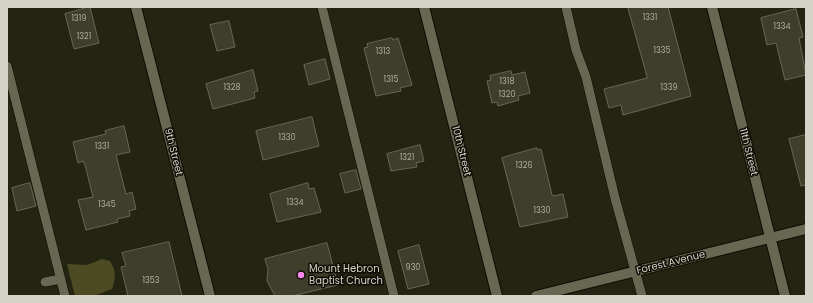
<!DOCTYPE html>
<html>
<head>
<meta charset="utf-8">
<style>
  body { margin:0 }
  #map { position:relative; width:813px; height:303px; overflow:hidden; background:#242412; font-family:Poppins,sans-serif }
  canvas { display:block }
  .frame { position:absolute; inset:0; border:8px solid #d3d3c8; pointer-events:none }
</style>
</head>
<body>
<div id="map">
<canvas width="813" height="303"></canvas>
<div class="frame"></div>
</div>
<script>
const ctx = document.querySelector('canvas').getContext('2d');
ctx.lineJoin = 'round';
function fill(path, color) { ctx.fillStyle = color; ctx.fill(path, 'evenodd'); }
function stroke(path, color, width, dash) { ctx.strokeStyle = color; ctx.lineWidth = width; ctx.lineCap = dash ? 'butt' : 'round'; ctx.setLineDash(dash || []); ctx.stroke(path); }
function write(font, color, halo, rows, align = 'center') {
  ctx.font = font + ' Poppins,sans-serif'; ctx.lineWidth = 3; ctx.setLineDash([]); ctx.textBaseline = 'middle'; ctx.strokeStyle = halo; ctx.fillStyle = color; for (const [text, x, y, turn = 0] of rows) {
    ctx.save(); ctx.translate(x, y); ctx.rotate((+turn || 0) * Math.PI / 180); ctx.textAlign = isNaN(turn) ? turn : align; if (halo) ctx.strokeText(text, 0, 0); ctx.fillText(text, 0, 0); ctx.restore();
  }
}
const green = new Path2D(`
  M102,259L110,261C116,270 116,279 112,289L94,296H75L67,264L87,265Z`);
const building = new Path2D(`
  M90,7L99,43L74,49L65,14Z
  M628,7H668L691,96L623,115L621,105L609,108L604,89L647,78Z
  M796,9L803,37L799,38L806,75L785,80L776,43L767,45L761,18Z
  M229,21L235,47L217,51L210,25Z
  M392,38L393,40L398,38L412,85L400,88L401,91L376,96L364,48L368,47L367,44Z
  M325,59L330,79L309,85L304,65Z
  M253,70L258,91L254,92L255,98L213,109L206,84Z
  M511,71L512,75L525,72L530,93L518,96L519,100L498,106L497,102L492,103L487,81L491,80L490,76Z
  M312,117L319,146L263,160L256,131Z
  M124,126L130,152L116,155L126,194L132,192L136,209L129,211L130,216L117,219L118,222L86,230L78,200L93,197L85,165L83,161L78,163L73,142L106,134L105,131Z
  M806,135V185L801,186L789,139Z
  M420,145L424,161L416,163L417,167L391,171L387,154Z
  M537,148V150L541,149L552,195L553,196L563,194L568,217L520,227L502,158Z
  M356,170L361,189L345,193L340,174Z
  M30,183L36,206L17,211L12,188Z
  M308,183L309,189L314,188L321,212L277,222L270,194Z
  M169,242L182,296H128L121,267L126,266L122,253Z
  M327,243L338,285L292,296H275L267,281L268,269L265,259Z
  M419,245L429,284L408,289L398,251Z`);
const lane = new Path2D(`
  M322,7L394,296
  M566,7L576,50L586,77L615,198L642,296
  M7,66L65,296
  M45,282L61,279`);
const street = new Path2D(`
  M136,7L210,296
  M424,7L497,296
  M712,7L785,296`);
const secondary = new Path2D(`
  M536,296L806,229`);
const markers = [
  [301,275,4,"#f888ea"]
];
const numberNames = [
  ["1331",650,18],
  ["1319",79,19],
  ["1334",782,27],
  ["1321",84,37],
  ["1335",662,51],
  ["1313",383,52],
  ["1315",391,80],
  ["1318",507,82],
  ["1328",232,88],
  ["1339",669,88],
  ["1320",507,95],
  ["1330",287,138],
  ["1331",102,147],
  ["1321",407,158],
  ["1326",524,166],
  ["1334",295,203],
  ["1345",107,205],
  ["1330",542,211],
  ["930",413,268],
  ["1353",151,281]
];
const streetNames = [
  ["10th Street",461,151,76],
  ["9th Street",173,152,76],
  ["11th Street",748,152,76],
  ["Forest Avenue",671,263,-14]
];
const poiNames = [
  ["Mount Hebron",309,269],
  ["Baptist Church",309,281]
];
fill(green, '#4c4b23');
fill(building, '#3e3e2b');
stroke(building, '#676753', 1);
stroke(lane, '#0e0d01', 10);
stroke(street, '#0e0d01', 12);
stroke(secondary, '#0e0d01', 12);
stroke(lane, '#676752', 9);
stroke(street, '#676752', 10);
stroke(secondary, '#676752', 10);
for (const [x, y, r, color] of markers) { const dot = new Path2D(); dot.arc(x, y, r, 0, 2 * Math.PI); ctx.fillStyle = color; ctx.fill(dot); stroke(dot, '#0d0d05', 1.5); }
write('8px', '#aeaea1', null, numberNames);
write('10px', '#d3d3c8', '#0d0d05', streetNames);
write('10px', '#d3d3c8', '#0d0d05', poiNames, 'left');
</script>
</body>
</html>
